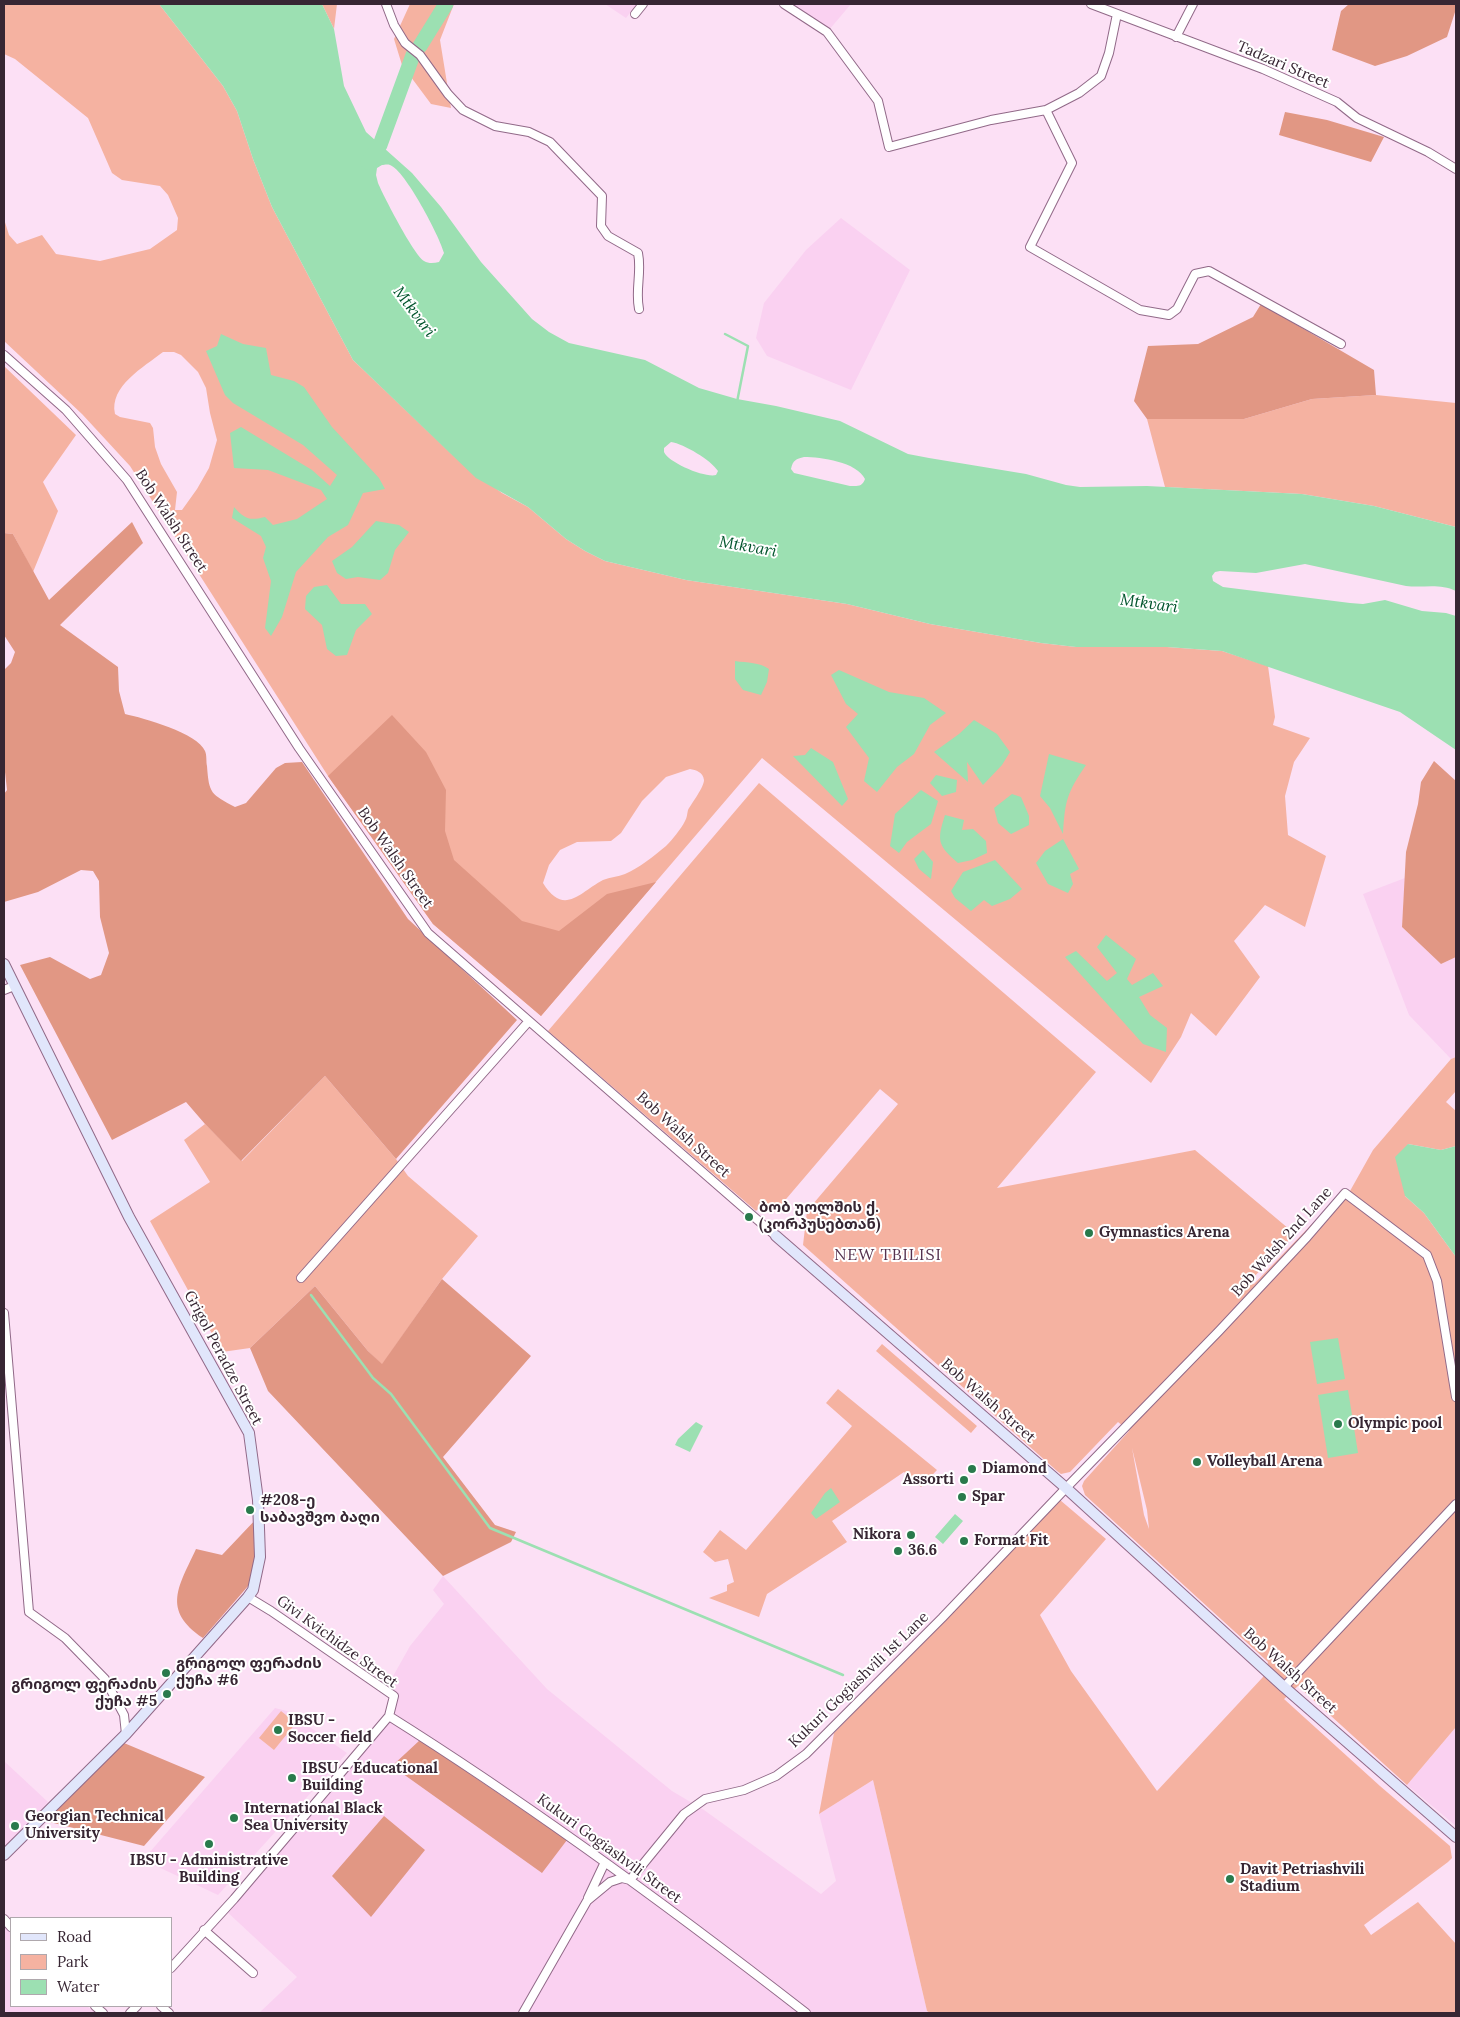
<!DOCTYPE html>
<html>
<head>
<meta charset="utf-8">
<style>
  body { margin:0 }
  #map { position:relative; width:1460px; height:2017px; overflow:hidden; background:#fce0f5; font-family:Lora,serif }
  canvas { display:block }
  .frame { position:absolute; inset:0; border:5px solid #372633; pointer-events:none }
  .legend { position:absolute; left:10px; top:1917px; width:162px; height:90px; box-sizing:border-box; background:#fff; border:1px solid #afa8ad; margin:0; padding:6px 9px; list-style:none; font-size:15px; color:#372633 }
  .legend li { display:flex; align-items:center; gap:10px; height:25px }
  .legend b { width:25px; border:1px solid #afa8ad }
</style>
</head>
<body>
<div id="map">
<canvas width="1460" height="2017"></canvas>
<div class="frame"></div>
<ul class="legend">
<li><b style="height:6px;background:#e1e6fb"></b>Road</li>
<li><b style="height:14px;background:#f5b2a1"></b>Park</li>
<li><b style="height:14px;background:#9ce0b2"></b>Water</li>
</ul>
</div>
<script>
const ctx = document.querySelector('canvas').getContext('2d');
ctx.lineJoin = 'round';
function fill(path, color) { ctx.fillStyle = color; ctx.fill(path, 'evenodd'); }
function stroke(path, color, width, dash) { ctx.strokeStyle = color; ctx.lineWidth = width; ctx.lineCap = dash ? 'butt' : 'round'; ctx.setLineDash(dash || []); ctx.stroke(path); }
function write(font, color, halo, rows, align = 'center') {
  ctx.font = font + ' Lora,"Noto Sans Georgian",serif'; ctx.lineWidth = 4; ctx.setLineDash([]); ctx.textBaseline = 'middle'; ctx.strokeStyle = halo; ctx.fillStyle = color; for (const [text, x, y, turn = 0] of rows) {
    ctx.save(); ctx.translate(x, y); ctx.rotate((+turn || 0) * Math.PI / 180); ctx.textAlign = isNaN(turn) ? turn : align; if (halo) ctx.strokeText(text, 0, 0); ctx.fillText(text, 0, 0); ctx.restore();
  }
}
const built = new Path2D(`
  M605,4H637L626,18Z
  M788,4H851L829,30Z
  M841,218L910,270L851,390L767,356L756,338L764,303L806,250Z
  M1405,878L1402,927L1441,964L1456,957V1057L1451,1059L1409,1015L1363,894Z
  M443,1576L547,1689L672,1791L704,1810L821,1894L836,1881L819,1814L873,1780L927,2011L930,2013H259L297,1977L224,1909L392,1716L387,1687L410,1646L444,1604L433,1590Z
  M275,1708L287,1711L347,1753L218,1895L139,1858L149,1853Z
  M1456,1727V1826L1407,1785Z
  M4,1761L48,1802L4,1850Z
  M4,1926L11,1933V2006H87L95,2013H4Z`);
const green = new Path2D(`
  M4,4H159L223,86L237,111L253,159L272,207L353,360L457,459L502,493L528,507L566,539L585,551L605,561L686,580L847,604L930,624L1041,643L1076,647H1167L1222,651L1268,666L1275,717L1273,725L1310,738L1294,762L1285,796L1288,835L1326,856L1305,927L1265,905L1234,941L1260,977L1216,1036L1191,1013L1181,1037L1151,1083L762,758L541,1016L433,924L328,776L130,466L82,414L4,341V219L9,235L17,244L42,235L56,254L100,261L150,249L177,230L178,218L168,195L160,186L122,180L112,173L88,118L15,59L4,54ZM163,352H174L181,355L198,372L206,388L210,413L217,440L209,468L197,489L182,510H175L177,492L161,464L155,447L153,428L150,423L120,417L115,414C109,386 144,367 163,352ZM690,769C696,770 703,772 704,780C704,787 692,803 688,810C687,814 687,818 685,821C681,829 672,840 666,846C654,856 639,868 625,874C618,877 610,877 603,880C580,892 564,917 543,883L549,865L560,850L577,842L611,841L621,833L642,801L666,777Z
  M322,4H337L334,29Z
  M410,4H454L440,40L451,108L431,104L402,65L394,39Z
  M4,366L76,435L43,482L58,511L33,572L13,534L4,533Z
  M1376,395L1456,403V527L1374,506L1302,494L1165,487L1147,419H1244L1312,399Z
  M759,783L1096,1072L997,1188L1195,1150L1295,1234L1250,1281L1246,1282L1254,1284L1336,1199L1350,1191L1373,1150L1451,1059L1456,1057V1091L1446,1102L1456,1111V1146L1441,1150L1408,1144L1405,1196L1424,1213L1456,1257V1727L1407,1785L1298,1686L1284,1699L1380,1786L1450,1846L1452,1858L1448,1862L1364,1925L1371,1935L1418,1902L1456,1944V2013H930L927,2011L873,1780L819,1814L834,1733L1060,1500L1106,1539L1040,1615L1071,1671L1157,1791L1263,1677L1268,1662L1085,1495L1082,1486L1084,1481L1129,1431L1118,1422L1070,1472L1061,1474L1057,1471L803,1245L807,1211L898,1104L880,1089L775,1212L764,1203L756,1211L548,1031ZM1132,1448L1147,1510L1149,1529L1144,1515Z
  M325,1076L396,1159L408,1176L478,1236L442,1279L382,1365L368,1351L315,1286L250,1348L222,1352L150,1221L210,1182L184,1140L205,1124L242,1161Z
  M882,1344L977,1426L971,1433L876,1351Z
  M838,1389L937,1470L921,1487L904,1472L832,1521L847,1542L767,1594L759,1617L709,1598L727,1591V1585L734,1582L728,1559L715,1562L703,1552L720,1530L746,1550L852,1426L826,1403Z
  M281,1711L296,1723L274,1750L259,1738Z`);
const forest = new Path2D(`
  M1349,4H1456V9L1447,37L1407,56L1375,66L1332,50L1341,11Z
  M1285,112L1327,120L1384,137L1371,162L1279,135Z
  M1261,304L1374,370L1376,395L1312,399L1244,419H1147L1134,401L1148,346L1198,344L1253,317Z
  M132,522L143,543L60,625L118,667L119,691L125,714C143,718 198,733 205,751C207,755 206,762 207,766C209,794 211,794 235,807L246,803L276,768L285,763L302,762L408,919L517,1020L396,1159L325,1076L241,1161L205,1124L186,1102L112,1140L20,965L50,957L90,979L101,975L109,953L100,917L99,881L93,871L81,870L38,892L4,902V794L7,790L4,763V670L11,663L15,652L4,635V533L13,534L49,600Z
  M392,715L426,752L446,790L445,831L454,860L522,921L559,931L607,894L656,882L541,1016L433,924L328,776Z
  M1434,761L1456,781V957L1441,964L1402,927L1406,852L1418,804L1421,782Z
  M442,1279L531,1356L443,1457L495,1525L516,1532L511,1542L443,1576L268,1391L250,1348L315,1286L368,1351L382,1364Z
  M258,1517L257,1562L249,1585L203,1638C161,1610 179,1586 196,1549L222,1555Z
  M420,1740L567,1840L542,1873L392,1766Z
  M124,1743L205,1777L144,1846L46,1821Z
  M384,1816L425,1850L371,1917L332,1876Z`);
const water = new Path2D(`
  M159,4H322L334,29L344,86L366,132L412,173L441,207L481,262L532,319L549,332L569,343L645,360L699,388L737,399L776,406L840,421L908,454L929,458L1026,474L1066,485L1080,487L1147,486L1302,494L1374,506L1456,527V591C1440,583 1424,588 1406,586L1305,564L1256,573L1220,571L1215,572L1212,576L1213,581L1223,587L1350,603L1363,604L1385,600L1422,611L1446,613L1456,616V750L1400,712L1222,651L1167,647H1076L1041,643L930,624L847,604L686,580L605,561L585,551L566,539L528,507L476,478L353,360L272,207L253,159L237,111L223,86ZM382,165C384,165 387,164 390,165C405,170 440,237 444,253L439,262C434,263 429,264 424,261C414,255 384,197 378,183L376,175L377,168ZM671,442C684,444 711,460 718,471L716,475C705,478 669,463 664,452V448ZM804,457C821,457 857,462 865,479C862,487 858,486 850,486L794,473L791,469C793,460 796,459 804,457Z
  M221,334L243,344L266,348L271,375L294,381L304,387L332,427L379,478L385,489L363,493L348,525L328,537L296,572L282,617L271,636L265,628L271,581L263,558L266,547L261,536L232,518L234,507C245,519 249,521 265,517L273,525L297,519L327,499L321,490L268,470L234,468L230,433L241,427L312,470L330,486L337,475L303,445L233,403L225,395L206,351L217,346Z
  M376,521L399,525L409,532L395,550L388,573L380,580L358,577L346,579L337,573L332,561L352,547Z
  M327,585L341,604H365L372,614L356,630L347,655L336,656L327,649L322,625L305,609L306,596L314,587Z
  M735,661C748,663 759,662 769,669L767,682L761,695L743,690L735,679Z
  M839,670L889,692L924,698L946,713L930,725L914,754L897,767L877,792L864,781L869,758L846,727L858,714L846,704L831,675Z
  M974,720L997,734L1010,752L1002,765L983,785L967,762L968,782L934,752L959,734Z
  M811,748L833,762L848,799L842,806L793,756L805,755Z
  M1049,754L1086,765C1067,793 1065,800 1063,834L1050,808L1040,796Z
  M936,775L957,780L956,792L942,796L930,783Z
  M921,790L938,801L931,824L907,842L899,853L890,846L895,814Z
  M1012,794L1021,797L1029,816V825L1011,834L998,823L994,808Z
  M945,815L964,820L962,830L973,829L986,841L987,853L972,860L958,863C937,845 937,840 945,815Z
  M1063,839L1079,869L1070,874L1073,884L1068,893L1048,884L1036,863L1045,851Z
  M923,850L933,862L931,879L919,869L914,859Z
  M995,860L1022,889L1010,899L992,906L984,900L971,911L955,898L951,891L963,872Z
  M1106,935L1136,959L1127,979L1132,985L1153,973L1163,986L1139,997L1150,1015L1167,1028L1166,1052L1143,1044L1065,957L1076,951L1107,981L1117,973L1097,947Z
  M1408,1144L1441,1150L1456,1146V1257L1424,1213L1405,1196L1395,1157Z
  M1338,1338L1345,1379L1317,1384L1310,1342Z
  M1348,1390L1358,1453L1328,1458L1318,1395Z
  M696,1422L703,1426L690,1452L675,1445L678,1439Z
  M831,1488L840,1502L816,1519L811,1513L825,1493Z
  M955,1514L963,1521L943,1544L935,1537Z`);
const stream = new Path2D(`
  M725,334L748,346L737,402
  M311,1295L373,1378L391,1394L490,1528L843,1675`);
const river = new Path2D(`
  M420,46L446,4
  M368,162L380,145L413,55`);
const street = new Path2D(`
  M386,4L394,25L405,43L420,55L448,94L463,110L495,126L529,132L550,142L602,196L601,226L608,236L638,253C642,272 635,290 639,309
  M784,4L827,32L878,101L889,147L991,120L1046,110L1079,93L1101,76L1109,53L1117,14
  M1091,4L1263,69L1337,102L1357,118L1428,152L1456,169
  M635,14L643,4
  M1176,37L1193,4
  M1046,110L1072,163L1030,247L1140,310L1169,315L1177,309L1195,274L1209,271L1341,344
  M4,355L66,410L127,480L299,748L428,933L776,1236
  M4,990L14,986
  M301,1278L529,1021
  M4,1313L29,1612L65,1638L105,1679L124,1715L126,1734
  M1284,1687L1456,1504
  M389,1716C534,1807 671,1908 806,2013
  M588,1898L605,1862
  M4,1919L11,1927
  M204,1930L253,1973
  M171,1968L234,1899L389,1716L394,1696L271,1611L248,1597
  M95,2006L103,2013
  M161,2006L169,2013
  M130,2013L137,2006
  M523,2013L587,1901L610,1882L622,1878L630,1880L684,1814L705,1799L744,1790L776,1776L806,1754L942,1618L1066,1488L1219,1331L1307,1237L1345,1193L1427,1255L1437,1281L1456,1397`);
const secondary = new Path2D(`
  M4,964L129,1217L249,1433L258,1500L260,1557L253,1590L248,1597L126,1734L4,1855
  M776,1236L1066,1488L1284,1687L1456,1837`);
const markers = [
  [749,1217,5,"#297a4c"],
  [1089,1233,5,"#297a4c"],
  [1338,1424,5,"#297a4c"],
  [1197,1462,5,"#297a4c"],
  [972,1469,5,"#297a4c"],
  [964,1480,5,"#297a4c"],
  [962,1497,5,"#297a4c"],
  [250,1510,5,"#297a4c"],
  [911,1535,5,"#297a4c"],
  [964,1541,5,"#297a4c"],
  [898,1551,5,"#297a4c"],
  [166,1673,5,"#297a4c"],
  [167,1694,5,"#297a4c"],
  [278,1730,5,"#297a4c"],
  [292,1778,5,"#297a4c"],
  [234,1818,5,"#297a4c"],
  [15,1826,5,"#297a4c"],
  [209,1844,5,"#297a4c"],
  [1230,1879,5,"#297a4c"]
];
const streetNames = [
  ["Tadzari Street",1283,65,23],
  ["Bob Walsh Street",171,521,57],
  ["Bob Walsh Street",395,858,55],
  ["Bob Walsh Street",683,1135,42],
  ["Bob Walsh 2nd Lane",1282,1242,-48],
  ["Grigol Peradze Street",223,1358,62],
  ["Bob Walsh Street",988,1401,41],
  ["Givi Kvichidze Street",337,1642,36],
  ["Bob Walsh Street",1290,1671,42],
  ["Kukuri Gogiashvili 1st Lane",859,1680,-44],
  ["Kukuri Gogiashvili Street",609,1849,36]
];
const poiNames = [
  ["ბობ უოლშის ქ.",759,1208],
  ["(კორპუსებთან)",759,1225],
  ["Gymnastics Arena",1099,1233],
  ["Olympic pool",1348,1424],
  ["Volleyball Arena",1207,1462],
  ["Diamond",982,1469],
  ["Assorti",954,1480,"right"],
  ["Spar",972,1497],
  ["#208-ე",260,1501],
  ["საბავშვო ბაღი",260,1518],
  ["Nikora",901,1535,"right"],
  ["Format Fit",974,1541],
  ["36.6",908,1551],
  ["გრიგოლ ფერაძის",176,1664],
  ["ქუჩა #6",176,1681],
  ["გრიგოლ ფერაძის",157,1685,"right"],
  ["ქუჩა #5",157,1702,"right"],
  ["IBSU -",288,1721],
  ["Soccer field",288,1738],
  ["IBSU - Educational",302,1769],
  ["Building",302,1786],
  ["International Black",244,1809],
  ["Sea University",244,1826],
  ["Georgian Technical",25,1817],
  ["University",25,1834],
  ["IBSU - Administrative",209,1861,"center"],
  ["Building",209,1878,"center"],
  ["Davit Petriashvili",1240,1870],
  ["Stadium",1240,1887]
];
const waterNames = [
  ["Mtkvari",414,312,53],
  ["Mtkvari",748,547,10],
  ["Mtkvari",1149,604,8]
];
const neighbourhoodNames = [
  ["NEW TBILISI",888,1255]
];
fill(built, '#fad1f1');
fill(green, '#f5b2a1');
fill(forest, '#e19784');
fill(water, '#9ce0b2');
stroke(stream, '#9ce0b2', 2.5);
stroke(river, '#9ce0b2', 15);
stroke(street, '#916988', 10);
stroke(secondary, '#916988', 12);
stroke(street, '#fff', 8);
stroke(secondary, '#e1e6fb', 10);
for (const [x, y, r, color] of markers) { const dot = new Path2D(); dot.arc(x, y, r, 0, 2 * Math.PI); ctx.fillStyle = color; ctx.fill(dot); stroke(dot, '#fff', 2); }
write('15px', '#372633', '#fff', streetNames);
write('bold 15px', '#372633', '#fff', poiNames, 'left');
write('italic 16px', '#00542c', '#fff', waterNames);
ctx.letterSpacing = '1px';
write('16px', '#55314e', '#fff', neighbourhoodNames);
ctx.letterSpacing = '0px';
</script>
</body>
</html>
